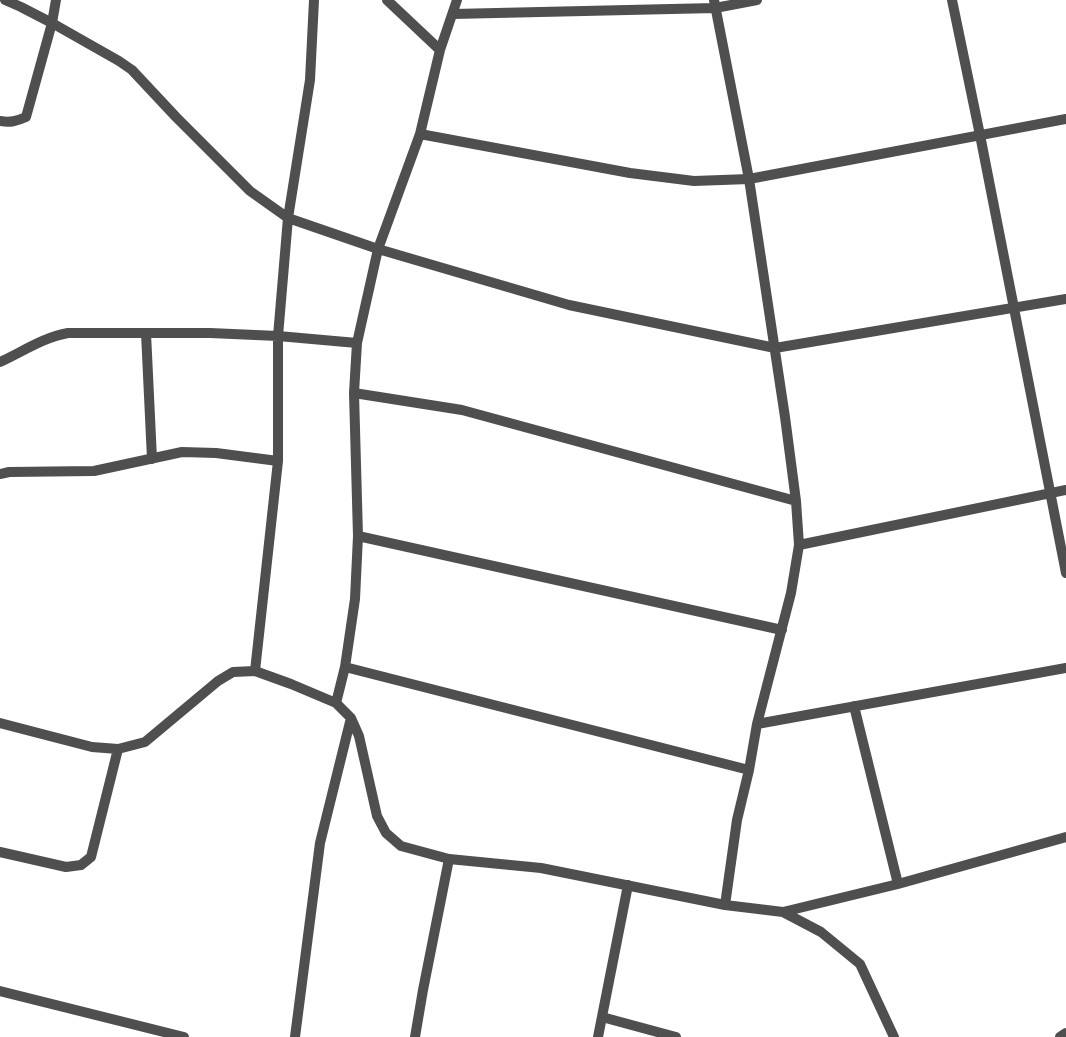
<!DOCTYPE html>
<html>
<head>
<meta charset="utf-8">
<style>
  body { margin:0 }
  canvas { display:block; background:#fff }
</style>
</head>
<body>
<canvas width="1066" height="1037"></canvas>
<script>
const ctx = document.querySelector('canvas').getContext('2d');
ctx.lineJoin = 'round';
function stroke(path, color, width, dash) { ctx.strokeStyle = color; ctx.lineWidth = width; ctx.lineCap = dash ? 'butt' : 'round'; ctx.setLineDash(dash || []); ctx.stroke(path); }
const minor = new Path2D(`
  M5,0L21,7L52,23L119,61L132,70L176,117L250,191L288,218L378,249L569,305L775,348L1066,299
  M387,0L440,50
  M714,0L749,179L785,417L796,501L799,545L791,593L757,724L749,770L737,820L725,905
  M952,0L980,135L1066,573
  M453,14L715,8L757,0
  M0,121C10,123 17,121 26,117L52,23L56,0
  M420,134L630,173L694,181L749,179L1066,119
  M146,333L152,459
  M0,362C22,352 44,337 68,333H210L278,336L357,343
  M354,393L462,410L796,501
  M0,474L9,472L94,471L182,452L216,453L278,461
  M358,536L782,630
  M799,545L1066,490
  M345,667L749,770
  M255,671L278,461V336L288,218L310,80L314,0
  M336,703L345,667L355,599L358,536L354,393L357,343L378,249L420,134L440,50L457,0
  M854,706L898,884
  M0,723L92,747L118,749L145,742L218,681L233,672L255,671L291,684L336,703L351,718L359,736L377,816L386,833L401,846L449,859L541,868L725,905L783,912L821,932L860,964L894,1037
  M757,724L1066,668
  M0,852L66,867L81,865L91,857L118,749
  M783,912L898,884L1066,837
  M0,991L184,1037
  M602,1017L676,1037
  M295,1037L320,843L351,718
  M598,1037L628,885
  M1060,1037L1066,1033`);
const tertiary = new Path2D(`
  M415,1037L423,990L449,859`);
stroke(minor, '#4f4f4f', 10);
stroke(tertiary, '#4f4f4f', 10);
</script>
</body>
</html>
